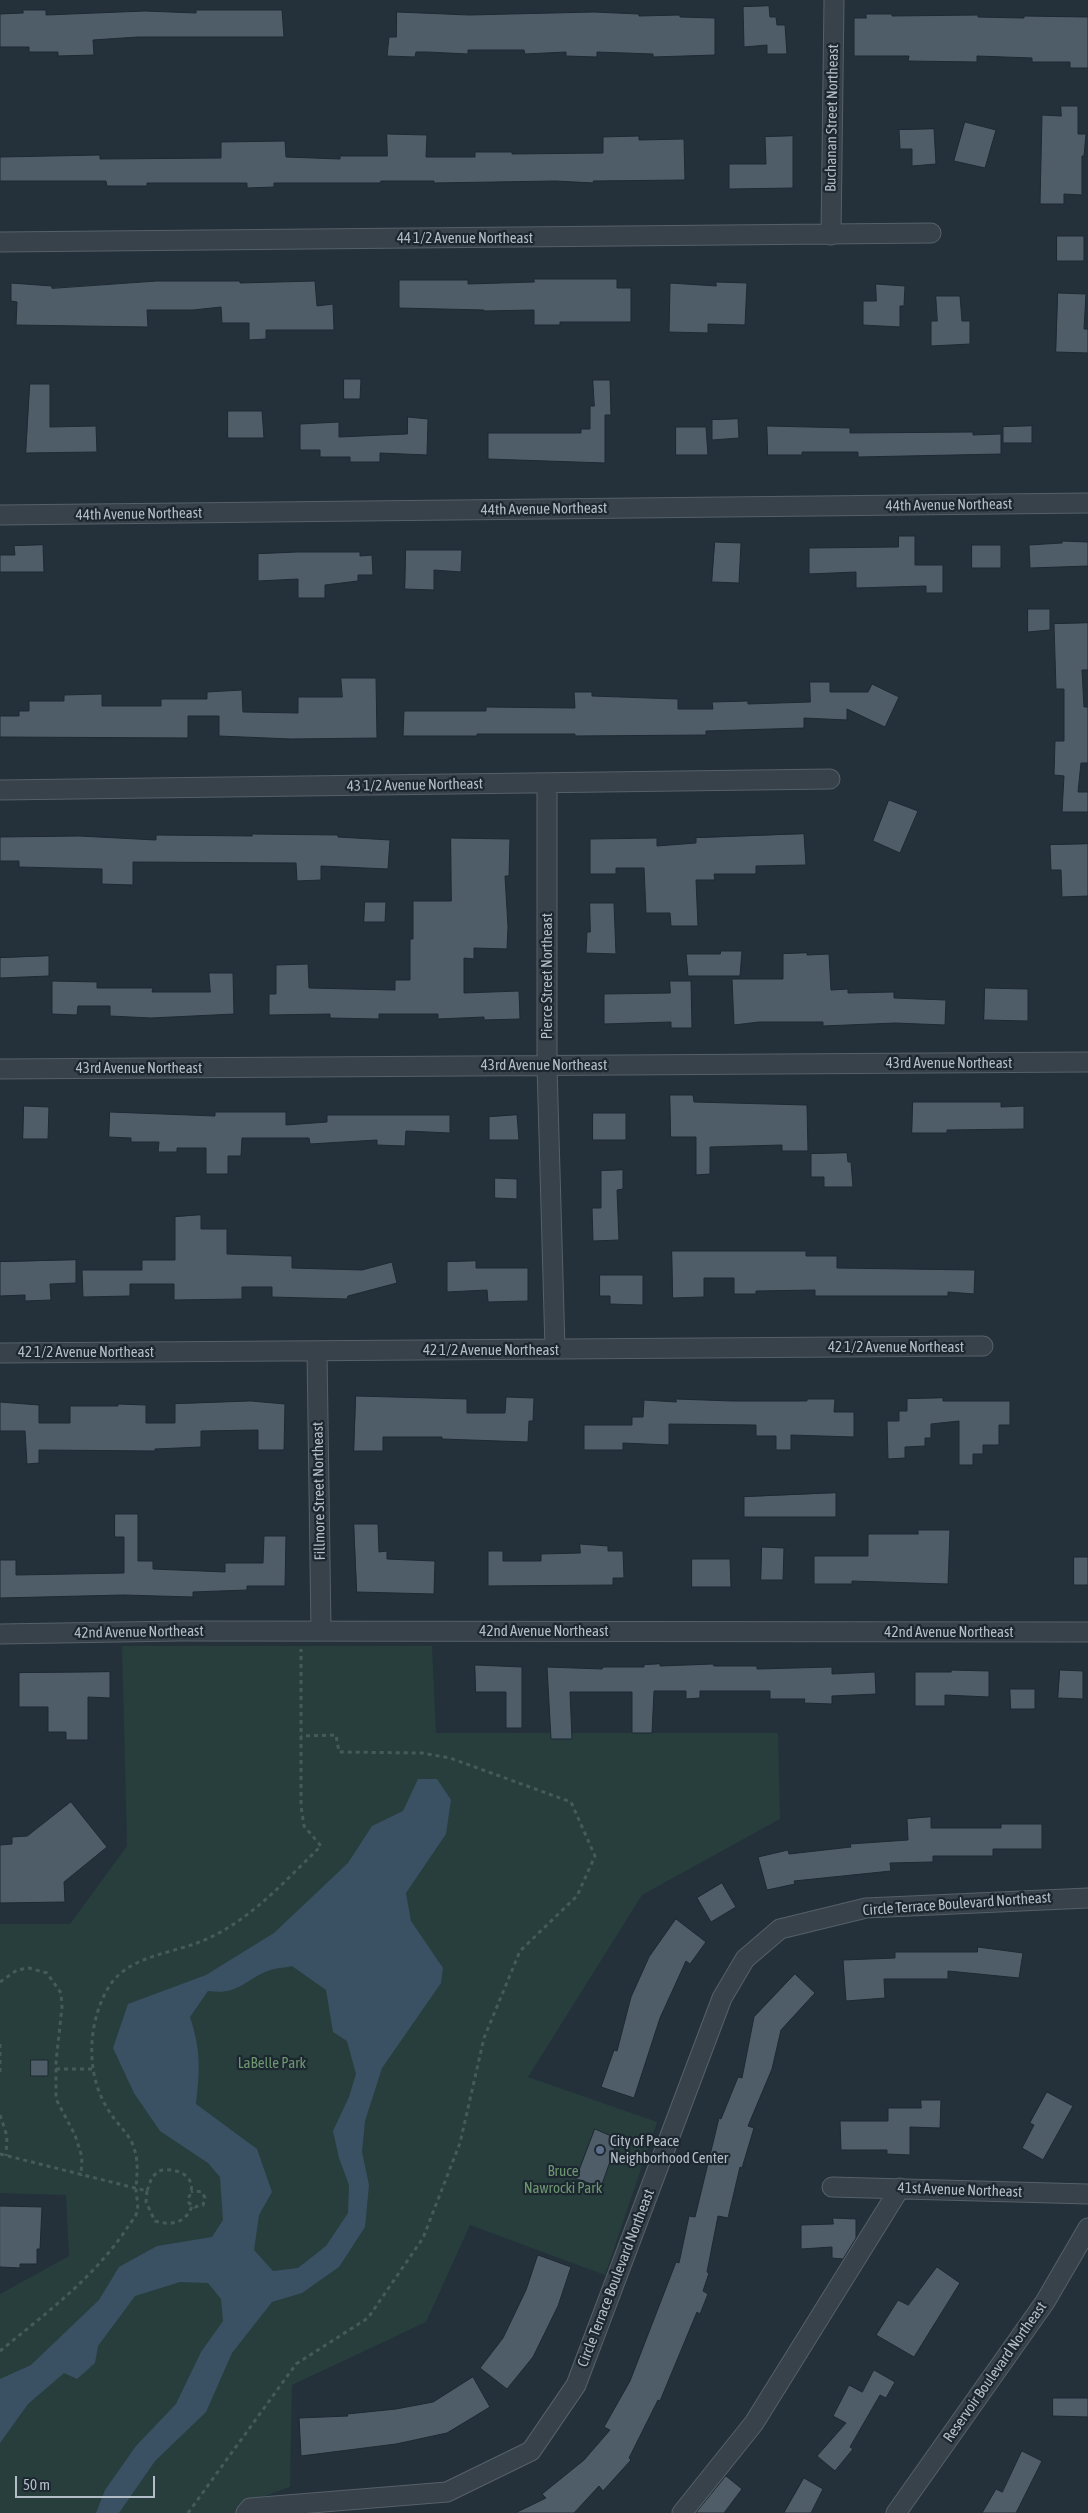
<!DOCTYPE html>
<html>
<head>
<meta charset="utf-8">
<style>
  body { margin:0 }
  #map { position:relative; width:1088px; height:2513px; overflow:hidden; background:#24313b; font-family:"Asap Condensed",sans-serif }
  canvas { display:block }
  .scale { position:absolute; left:15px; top:2476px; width:140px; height:22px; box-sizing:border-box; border:2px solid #b3bdc7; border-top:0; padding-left:6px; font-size:15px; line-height:18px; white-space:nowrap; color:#b3bdc7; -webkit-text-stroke:4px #1d2730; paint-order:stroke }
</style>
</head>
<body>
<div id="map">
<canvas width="1088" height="2513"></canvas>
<div class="scale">50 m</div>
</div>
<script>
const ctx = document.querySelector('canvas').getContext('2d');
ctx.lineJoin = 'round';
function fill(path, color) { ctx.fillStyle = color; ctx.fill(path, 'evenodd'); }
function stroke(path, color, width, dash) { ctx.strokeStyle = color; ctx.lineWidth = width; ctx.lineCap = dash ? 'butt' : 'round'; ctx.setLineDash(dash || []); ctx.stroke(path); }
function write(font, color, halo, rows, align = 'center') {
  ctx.font = font + ' "Asap Condensed",sans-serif'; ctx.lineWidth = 4.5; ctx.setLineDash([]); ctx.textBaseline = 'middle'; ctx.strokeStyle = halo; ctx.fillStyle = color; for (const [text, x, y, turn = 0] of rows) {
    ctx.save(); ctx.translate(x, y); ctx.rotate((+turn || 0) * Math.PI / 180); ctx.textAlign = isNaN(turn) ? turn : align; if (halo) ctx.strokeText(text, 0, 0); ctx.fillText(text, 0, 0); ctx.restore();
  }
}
const green = new Path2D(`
  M122,1646H432L436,1733H778L780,1819L642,1895L528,2077L657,2122L605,2275L470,2225L426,2322L292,2385L290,2487L245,2503L237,2513H0V2294L69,2256L66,2195L0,2193V1924H70L127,1846Z`);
const water = new Path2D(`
  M418,1779H437L451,1800L446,1834L406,1893L411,1921L443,1968L441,1983L382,2068L365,2121L362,2152L369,2185L365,2227L339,2267L302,2293L272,2302L232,2353L206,2412L155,2461L119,2513H96L105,2490L136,2446L176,2404L201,2352L223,2321L221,2299L208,2283L180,2282L135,2296L98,2346L95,2363L77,2379L64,2373L28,2404L0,2443V2379L31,2365L99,2300L119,2267L157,2246L212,2237L223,2220L220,2177L208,2163L160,2131L134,2093L113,2048L128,2004L206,1975L274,1933L348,1863L372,1826L403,1811ZM292,1966L326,1990L333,2032L347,2041L356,2074L349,2097L333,2131L339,2158L349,2185L348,2213L326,2246L298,2268L273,2271L254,2250L259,2215L272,2192L257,2149L196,2104C200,2069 201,2051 190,2017L208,1991C236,1995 242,1983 265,1972C273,1968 284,1968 292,1966Z`);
const building = new Path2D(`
  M769,6L770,17H776L777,25H785L787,54H767V45L744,47L743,7Z
  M23,10H46V15L145,11L196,13V10H282L284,37H138L93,40L94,55L58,56V52H29V47H0V14L23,13Z
  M397,12L469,15L594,12L639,14V16L680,15V17L715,18V55L653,57V54L597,52V57L566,56V52L525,54L524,50H468V54L427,52H416L415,57L387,56L389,37H396Z
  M866,14H892V16L978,15V17L1024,18V16L1088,17V68H1070V62H1032V58L977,56V62L908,61L909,56H854V18H866Z
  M1061,106H1078V134H1086L1084,156H1082V195L1064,194V204H1040L1042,115L1061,116Z
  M965,122L996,130L985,168L954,161Z
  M934,129L936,164L912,166V149H900L899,130Z
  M387,134L427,135L426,157H475V152H512V154L603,153V137L639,136V140L684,139L685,180L593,181L594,183L555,181L434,183V181H381L380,183H274V187L247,188V183H147V186H107L106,181H0V157L100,155V159L221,158V142L285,141L286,157L340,159V156H387Z
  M793,136V188L729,189V164H766L765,137Z
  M1057,236H1084V261H1057Z
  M534,279H617V288H631V322H560V325H534V310L484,311V310L399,308V280H468V284L534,282Z
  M157,281H240V283L315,281L317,306L333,304L334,330H266V339L249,340V323H222L221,307L193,310H147L148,327L16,325L17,302L11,301V283L52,286V288Z
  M716,282L747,283L745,325L708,324V333L669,332L670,283L716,286Z
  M876,284L905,286L904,306H900V327L863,325V301H876Z
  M1058,293L1086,294L1084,329H1088V353L1056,352Z
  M936,296H960L962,321H970V344L931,346V321H937Z
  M344,379H361L360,399H344Z
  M593,380H610L611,415H605V463L488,459V433H581V429H590V406H594Z
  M30,384H50V427L96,426L97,452L26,453Z
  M228,411H262L264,438H228Z
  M408,417L428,419L427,455L380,453V462H350V457H320V450H300V424L339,422V437L407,434Z
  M738,419L739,438L712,440V420Z
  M767,426L850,428V433L973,432V435L1001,434V454L858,457V452H802V455H768Z
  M1032,426V443H1003V427Z
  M676,427H706L708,455H676Z
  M899,536H915V565H943V593H926V586L856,588V572L809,574V548L898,547Z
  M1062,541L1088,542V566L1030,568L1029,545L1062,543Z
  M715,542L741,543L739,583L712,582Z
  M43,545L44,572H0V555H15L14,546Z
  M972,545H1001V568H972Z
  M406,550H462L461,572L434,570V590L405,589Z
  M298,552H360V556L372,555L373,575H358V581L325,585V598H298V579L258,581V554Z
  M1028,609H1050V630L1028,632Z
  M1088,623V670H1082L1084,707H1088V763H1081L1078,792H1088V812H1062L1064,776L1054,775L1055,741H1064V689H1056L1054,624Z
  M341,678H376L377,738L291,739L219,736V716H188V738L0,737V716H19V711H29V701H64V695L102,694V706H161V699H207V692L242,690L243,712L298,713V697H342Z
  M810,682H830V692H868L872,684L899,697L885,727L847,709V720L804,718V728L706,731V735L575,736V734H477V736H403L404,711H486V707L575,708L574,692H592V696L678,699V709H713L712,702L748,701V704L810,702Z
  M889,800L918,811L900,853L873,841Z
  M252,834L338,835V837L390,840L388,869L321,866V880L297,881L296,863L133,862V885L102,884V869L19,867V861H0V837L79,836L156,840V835L252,836Z
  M804,834L806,865L756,866V874H714L715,880H696L698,926H671L670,913H646L644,868H616V874H590V839L657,838V846L696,843V838Z
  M451,838L510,839L509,876H505L508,927L507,949L474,948V959L464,958V993L519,991L520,1019L484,1020V1017L438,1019V1014H379V1019L330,1018V1014L269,1015V994H276V965L308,964L309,988L395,990V980H410V939H413V901H451Z
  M1088,844V896L1062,897L1061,870H1051L1050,845Z
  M365,902H386L385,922H364Z
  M590,903H614L616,954L586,953L587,932H590Z
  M721,951H742L740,976H688L686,954H720Z
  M807,953V955L829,954L831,990L848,989V993L894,992V998L946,1000L945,1025L895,1023L823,1026V1022H759L734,1025L732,979H783V954Z
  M49,956V976L0,978V958Z
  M209,973H233L234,1014L151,1018L110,1016V1006H78L77,1015L52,1014V981L97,982V988H153L152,992H210Z
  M670,981H691L692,1028H671V1022L604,1024V994L670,993Z
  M985,988L1028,989V1021L984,1020Z
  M670,1095H693L694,1102L807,1105L808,1151H782V1145L710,1147V1174L696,1175V1137H671Z
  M913,1102H1001V1107L1024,1106V1129L947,1130V1133H912Z
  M24,1106L49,1107L48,1139H23Z
  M110,1112L215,1116V1112H286V1125L327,1122V1115H450V1133L406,1131L405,1146L377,1145V1140L310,1144L309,1138H242L241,1156H228V1174H206V1148H177V1152H158L159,1142H131V1138L109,1137Z
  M593,1113H626V1140H593Z
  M517,1115L519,1140H489V1117Z
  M847,1153L848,1162H851L853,1187H824V1177H811V1154Z
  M623,1170V1189L617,1190L619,1240L593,1241L592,1208H601V1171Z
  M495,1178L517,1179V1199L495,1198Z
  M201,1215V1229H227V1254L292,1256V1268L362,1270L392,1262L397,1283L348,1296L347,1299L272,1297V1287H242V1299L174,1300V1284H130V1296L83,1297L82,1270H142V1260H175V1217Z
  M672,1251H806V1256H837V1268L975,1270L974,1294L948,1292V1296H815V1290L756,1291V1294H734V1278H704V1297L673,1298Z
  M76,1260V1283L50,1284L51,1300L25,1301V1295L0,1296V1262Z
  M476,1261V1268H528V1301L488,1302L487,1290L447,1292V1262Z
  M600,1275H643V1305L610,1304V1296H600Z
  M356,1396L467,1399V1413H505L506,1397L534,1398L533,1421H529L528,1442L442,1439V1437H383V1451H354Z
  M943,1398V1401H1010V1425H999V1445H983V1454H973V1465H959V1421L931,1424V1438H925V1446L905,1447V1458L888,1459L887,1421H899V1411H907V1399Z
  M676,1399L732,1401H807V1399H835L834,1412H854V1437L791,1435V1450H776V1436H756V1425L669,1424V1445L623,1443V1450H584V1425H632V1417H643L644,1400L676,1402Z
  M251,1401L285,1404L284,1450H258V1430L201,1431V1447L155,1449V1451L39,1450V1463L27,1464L25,1431H0V1402L39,1405V1423H70V1406H118V1404L146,1405V1423H175V1404Z
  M836,1493V1517H744V1497Z
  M115,1514H138V1561H153V1569L225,1572V1563H263L264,1536H286L285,1586H247V1590L193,1592V1597L124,1595L0,1598V1560H16V1575L124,1573V1537H115Z
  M354,1524H378L379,1552L387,1551V1559L435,1561L434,1594L357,1592Z
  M918,1530H950L948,1584L852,1581V1584H814V1556H868V1534H918Z
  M580,1544L608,1546V1551H623L624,1578H613V1585L488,1586V1551H503V1561H541V1554L580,1553Z
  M762,1547L784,1548L783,1580H761Z
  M1074,1557H1088V1585H1074Z
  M692,1559H730L731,1587H692Z
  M660,1664V1666L713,1664L714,1666H757V1669L832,1667V1674L875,1672L876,1694L832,1696V1704L804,1703L805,1699H770V1691H700V1698L686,1699V1691H654L652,1733H632V1692H570L572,1739H551L547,1667L602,1669L603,1667H644V1665Z
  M475,1665L522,1667V1728H506V1692H476Z
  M951,1670L989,1671V1697L945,1695V1706H915V1672H951Z
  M1060,1670L1083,1671V1699L1058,1698Z
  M110,1672V1698L88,1697V1740H66V1732H48V1707H19V1673Z
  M1010,1689H1035V1709H1011Z
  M71,1802L107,1847L64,1882L65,1902L0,1903V1845L12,1844V1837L27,1836Z
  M931,1817V1828H1001V1824H1042V1849H993V1856H933V1862L890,1863L891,1871L794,1881L795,1884L767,1890L758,1857L788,1850L789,1854L851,1847L850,1844L908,1840L907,1819Z
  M722,1883L736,1907L711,1922L697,1898Z
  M676,1919L706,1942L690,1964L686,1961L660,2018L634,2098L601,2087L614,2050L617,2051L631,1997L649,1957Z
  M978,1947L1023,1953L1019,1978L948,1971V1979H884L885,1998L846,2001L843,1960L895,1958V1952H977Z
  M795,1974L815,1993L781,2030L772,2069L748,2126L754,2128L742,2168L740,2167L728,2218L718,2216L707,2272L709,2273L703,2291L708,2294L700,2314L697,2312L660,2401L658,2400L629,2458L631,2460L603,2491L599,2486L574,2513H515L546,2498L542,2494L584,2460L610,2430L604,2427L630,2381L676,2262L679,2263L689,2216L695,2217L719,2118L721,2119L738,2077L742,2078L754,2017Z
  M31,2060H48V2076H31Z
  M1047,2092L1073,2106L1043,2160L1022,2148L1034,2125L1030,2123Z
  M921,2100H941L940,2128L910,2127V2155L887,2154V2150H841L840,2121H888V2108H921Z
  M595,2129L618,2139L601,2187L576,2179Z
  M0,2206L42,2207L40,2249H37V2264H20V2268L0,2267Z
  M833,2218L856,2219V2238L843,2259L832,2258V2247L801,2249V2225L833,2224Z
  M538,2255L571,2267L558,2306L533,2357L507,2389L480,2368L503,2338L526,2290Z
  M937,2267L960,2283L914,2357L876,2335L898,2300L908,2305Z
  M874,2370L895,2382L886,2398L880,2395L850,2447L853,2449L835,2471L817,2456L846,2423L833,2416L849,2385L862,2392Z
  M473,2377L490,2407L447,2433L396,2444L301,2456L299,2418L348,2416L347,2414L396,2409L433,2402Z
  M1053,2398H1088V2417L1053,2416Z
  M1022,2451L1042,2461L1016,2513H982L996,2489L1002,2492Z
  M726,2476L742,2489L724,2513H696Z
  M804,2478L823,2489L811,2513H784Z`);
const path = new Path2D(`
  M0,1982L17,1970L29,1968L47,1973L61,1993L62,2007L56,2062V2099L75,2135L82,2157L81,2176
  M0,2044V2073
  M56,2069H93
  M0,2115L7,2136L6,2156
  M0,2154L147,2191L152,2177L159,2171C172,2167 195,2173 191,2192C190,2197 187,2197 189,2203L195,2207L203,2205L205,2198L202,2192L194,2191L191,2192
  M147,2191L146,2202L155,2221C171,2226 186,2223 192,2206
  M0,2351C45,2314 95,2277 127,2228C130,2223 136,2217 137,2212C139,2205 136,2196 136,2189C137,2173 139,2161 133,2145C128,2133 118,2125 111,2114C85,2078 86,2023 110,1985C129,1957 167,1954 197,1943C246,1925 284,1882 321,1846L304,1826L301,1806V1649
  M188,2513L296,2364L368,2318L423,2238L460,2143L484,2038L520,1951L577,1896L595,1856L571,1802L450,1758L422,1753L339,1752L336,1735L301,1736`);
const minor = new Path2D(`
  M831,235L834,0
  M0,242L931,233
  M0,515L1088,503
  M547,784V1065L555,1349
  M0,790L830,779
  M0,1069L1088,1062
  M317,1351L321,1631
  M0,1353L983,1346
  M0,1634L179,1631L1088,1632
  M832,2187L1088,2194
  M246,2513L250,2508L447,2492L531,2451L576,2385L722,1998L745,1959L780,1929L866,1908L1088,1898
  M682,2513L754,2423L900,2188
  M896,2513L1045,2302L1088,2228`);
const markers = [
  [600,2150,5,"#5c6f8a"]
];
const streetNames = [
  ["Buchanan Street Northeast",832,118,-89],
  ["44 1/2 Avenue Northeast",465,238],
  ["44th Avenue Northeast",949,505,-1],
  ["44th Avenue Northeast",544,509,-1],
  ["44th Avenue Northeast",139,514,-1],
  ["43 1/2 Avenue Northeast",415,785,-1],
  ["Pierce Street Northeast",547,976,-90],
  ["43rd Avenue Northeast",949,1063],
  ["43rd Avenue Northeast",544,1065],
  ["43rd Avenue Northeast",139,1068],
  ["42 1/2 Avenue Northeast",896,1347],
  ["42 1/2 Avenue Northeast",491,1350],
  ["42 1/2 Avenue Northeast",86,1352],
  ["Fillmore Street Northeast",319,1491,-91],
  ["42nd Avenue Northeast",544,1631],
  ["42nd Avenue Northeast",139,1632,-1],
  ["42nd Avenue Northeast",949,1632],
  ["Circle Terrace Boulevard Northeast",957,1904,-4],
  ["41st Avenue Northeast",960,2190,2],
  ["Circle Terrace Boulevard Northeast",616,2278,-69],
  ["Reservoir Boulevard Northeast",995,2372,-55]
];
const parkNames = [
  ["LaBelle Park",272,2063],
  ["Bruce",563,2171],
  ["Nawrocki Park",563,2188]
];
const poiNames = [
  ["City of Peace",610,2141],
  ["Neighborhood Center",610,2158]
];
fill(green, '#273e3d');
fill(water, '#3a5163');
fill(building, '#4f5d69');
stroke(building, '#1f2932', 1);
stroke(minor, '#566069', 21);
stroke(path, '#465a5a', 3, [4, 4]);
stroke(minor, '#38424b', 19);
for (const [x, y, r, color] of markers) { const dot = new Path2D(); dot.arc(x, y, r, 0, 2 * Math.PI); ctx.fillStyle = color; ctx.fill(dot); stroke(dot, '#1d2730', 2); }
write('15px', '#b3bdc7', '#1d2730', streetNames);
write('15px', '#6c9670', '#1d2730', parkNames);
write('15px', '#b3bdc7', '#1d2730', poiNames, 'left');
</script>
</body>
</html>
